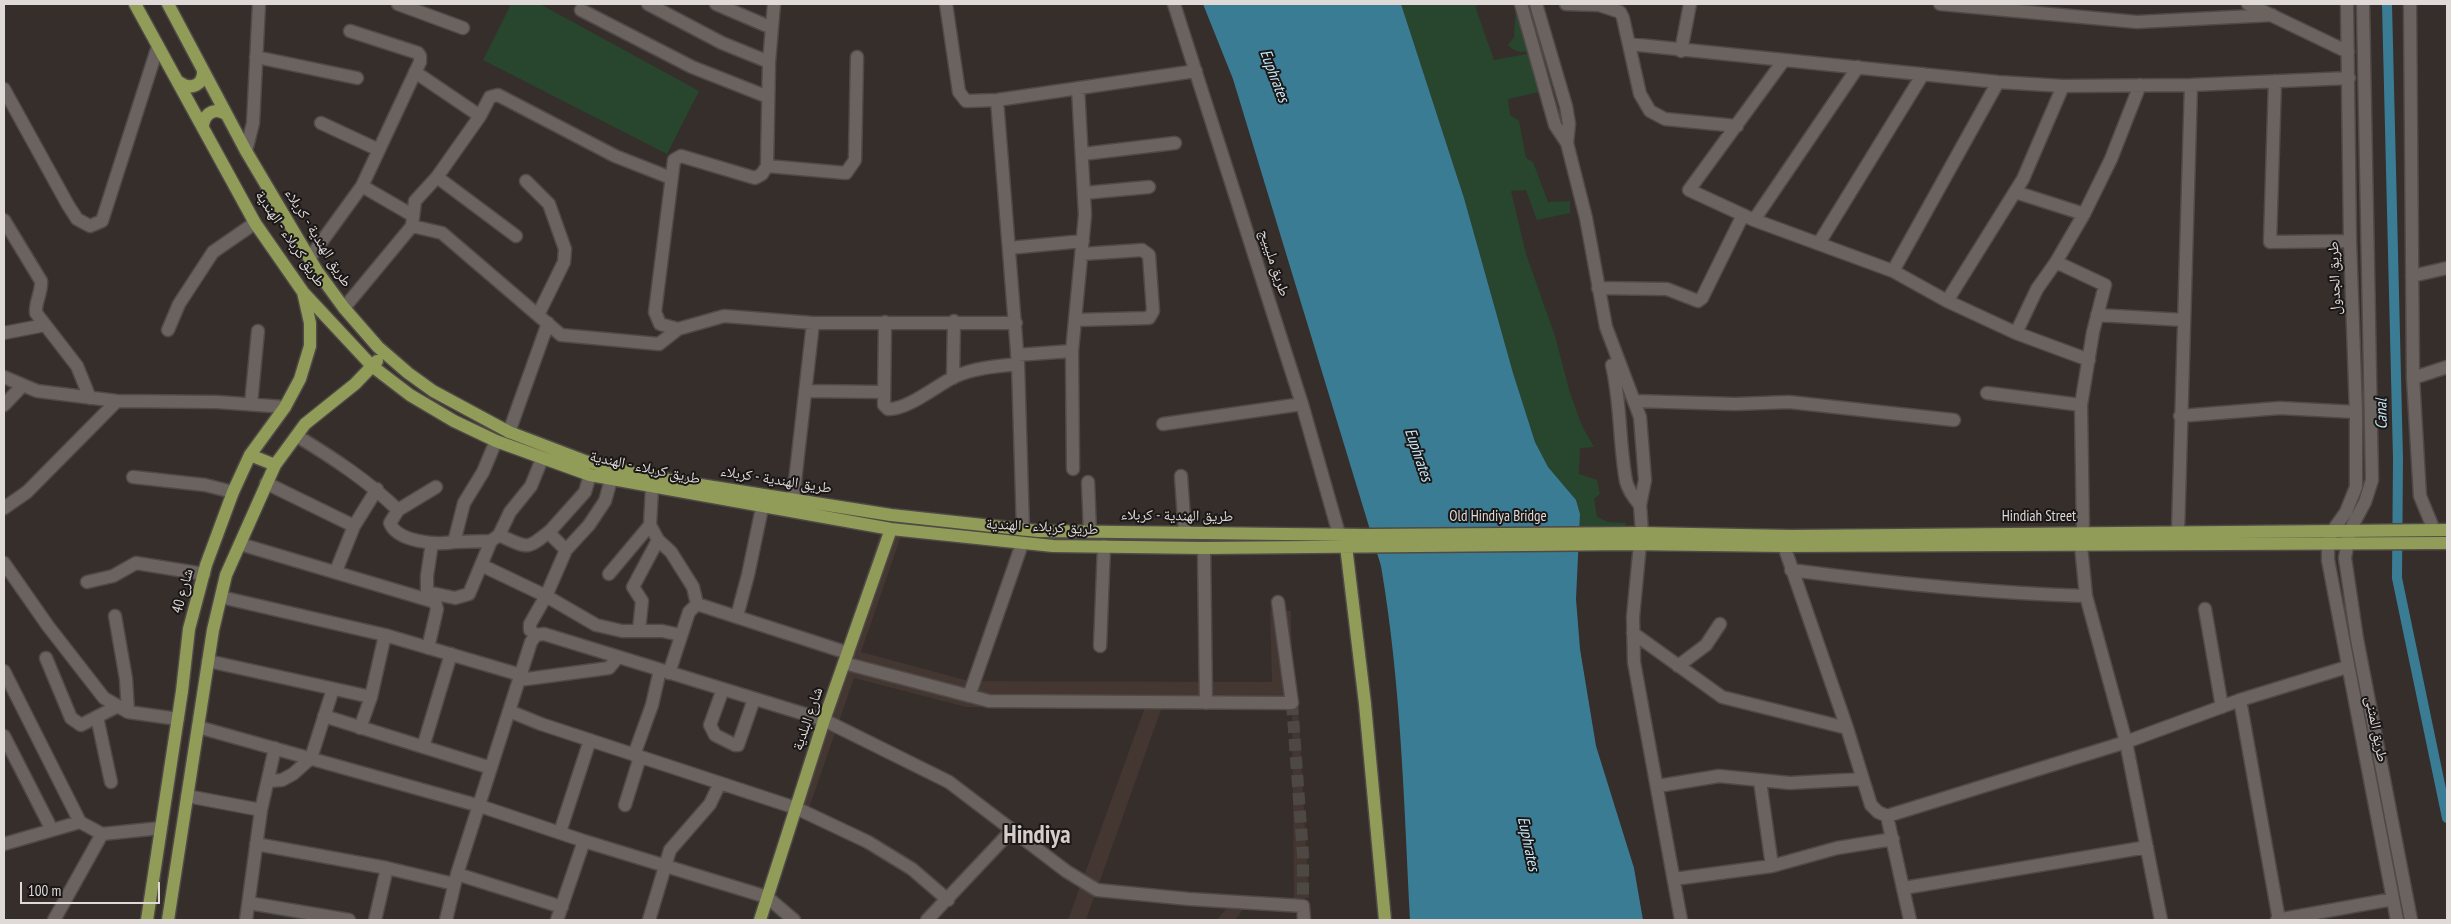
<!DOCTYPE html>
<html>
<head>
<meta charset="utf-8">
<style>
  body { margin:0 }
  #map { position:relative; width:2451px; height:924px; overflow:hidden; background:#352e2b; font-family:"PT Sans Narrow",sans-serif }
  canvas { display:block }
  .frame { position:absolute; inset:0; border:5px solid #dfdad8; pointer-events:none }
  .scale { position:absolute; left:20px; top:882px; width:140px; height:22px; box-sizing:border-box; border:2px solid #dfdad8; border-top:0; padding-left:6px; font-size:15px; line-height:18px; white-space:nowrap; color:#dfdad8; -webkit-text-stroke:4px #1a1716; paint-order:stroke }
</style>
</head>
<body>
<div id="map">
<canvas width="2451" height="924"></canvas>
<div class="frame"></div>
<div class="scale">100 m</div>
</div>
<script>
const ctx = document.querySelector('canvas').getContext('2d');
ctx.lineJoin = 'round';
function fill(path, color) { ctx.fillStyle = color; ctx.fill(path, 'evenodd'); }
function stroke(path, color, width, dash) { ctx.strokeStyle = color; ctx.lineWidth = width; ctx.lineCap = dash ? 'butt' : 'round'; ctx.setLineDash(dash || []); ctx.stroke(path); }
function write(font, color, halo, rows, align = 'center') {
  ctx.font = font + ' "PT Sans Narrow","Noto Naskh Arabic",sans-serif'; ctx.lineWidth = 4; ctx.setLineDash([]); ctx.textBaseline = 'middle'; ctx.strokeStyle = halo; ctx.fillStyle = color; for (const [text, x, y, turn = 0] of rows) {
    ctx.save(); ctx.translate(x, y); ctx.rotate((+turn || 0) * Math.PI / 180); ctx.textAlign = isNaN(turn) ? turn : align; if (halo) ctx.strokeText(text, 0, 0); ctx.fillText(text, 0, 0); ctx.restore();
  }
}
const built = new Path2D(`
  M881,531L901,536L861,652L969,681L1272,682L1270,611H1291L1292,682L1298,706L1309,898H1294L1292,708L1162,707L1086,920H1068L1145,707H966L854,678L808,811L791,802Z
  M1250,900L1235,920H1217L1232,901Z`);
const green = new Path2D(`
  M511,4H540L699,91L667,154L483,60Z
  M1401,4H1484L1475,6L1494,60L1538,52L1548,90L1508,99L1510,115L1519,121L1526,158L1533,162L1548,202L1570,201V213L1537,220L1526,190L1511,191L1526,254L1555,336L1570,393L1582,426L1594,447L1580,448L1579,474L1597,480L1600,494L1594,499L1597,517L1608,522L1626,523L1625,528L1580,527V514L1576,500L1548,467L1535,442L1513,373L1464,198Z
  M1516,4H1531L1539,27L1538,48C1529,53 1515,54 1508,45L1514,37Z`);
const water = new Path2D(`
  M1203,4H1401L1464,198L1513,373L1535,442L1548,467L1576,500L1580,514L1576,599L1580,649L1596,746L1634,868L1643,920H1410C1404,802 1401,683 1381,566L1233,79Z`);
const canal = new Path2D(`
  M2387,4L2398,459L2397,578L2447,818`);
const minorTunnel = new Path2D(`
  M1292,703L1303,855V906`);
const minor = new Path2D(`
  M398,4L463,28
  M648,4L722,43L769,62
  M716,4L772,28
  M774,4L769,62L767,166L762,174L755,178L681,156L674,160L655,312L660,324L678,329L724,316L813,323H1016
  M946,4L959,92L966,101L997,100L1196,71
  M1174,4L1302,404L1339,534
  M1521,4L1555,125L1567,143L1586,218L1606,327L1640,417L1645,480L1640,505L1642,533
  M1536,4L1566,106L1569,124L1567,143
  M1566,4L1599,5L1620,12L1623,18L1640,94L1650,111L1665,119L1737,126
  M1940,4L2137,22L2272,15
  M2248,4L2348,52
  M2347,4L2350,241L2356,412V487L2346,512L2331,533L2328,544V560L2397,920
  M2363,4L2372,480L2365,502L2350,530L2345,558L2357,639L2411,920
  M2410,4L2413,378L2420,496L2434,530
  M581,10L692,67L768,97
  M350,31L418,53L420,56V62L362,186
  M1629,44L1998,82L2063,86L2191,85L2349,78
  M1681,51L1690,4
  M256,57L357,78
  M1784,60L1689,190L1754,220L1893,271L1947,301L2016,333L2089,360
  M415,72L480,116
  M2275,81L2270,242L2350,241
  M4,89L68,205L77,219L90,226L102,221L158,46
  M997,100L1018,364L1023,530
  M321,123L379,150
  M246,151L253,123L259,4
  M1083,154L1175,143
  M767,166L846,173L855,160L857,57
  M437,177L516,236
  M526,181L549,204L565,249L564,262L538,315
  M2015,192L2084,214
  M1084,193L1149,187
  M4,220L41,281C42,293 35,301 36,313L77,366L90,398
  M1754,220L1858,67
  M412,226L415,201L437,177L480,116L490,97L498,95L615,156L671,178
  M1819,243L1923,74
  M1009,248L1083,241
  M309,259L362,186L412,215
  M2056,262L2105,285L2093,332L2081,405L2083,533
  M1893,271L1998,82
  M2412,276L2447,268
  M1598,288L1667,289L1698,301L1702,298L1743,215
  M1947,301L2023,179L2063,86
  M344,308L412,226L442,233L561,335L659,344L678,329
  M2097,315L2184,320
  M1075,320L1149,318L1153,311L1149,255L1142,250L1082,254
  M885,322L884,405L888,409C907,410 936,386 954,377C973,368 997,366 1018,364
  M168,330L179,304L213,252L255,223
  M4,333L45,325
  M2016,333L2037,289L2056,262L2084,214L2111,159L2140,85
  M1017,355L1072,351
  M1612,365C1621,403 1619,443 1626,481C1628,490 1634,498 1640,505
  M4,377L37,391L117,401L217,402L285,407
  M953,378L954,321
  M2413,378L2447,367
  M805,391L884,392
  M1987,393L2081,405
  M1635,401L1735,404L1789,402L1954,420
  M251,404L258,331
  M4,405L23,385
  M2180,416L2280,408L2356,412
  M1163,424L1302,404
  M509,432L548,323
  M297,436C333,458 367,480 398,510
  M1073,469L1072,351L1085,215L1078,88
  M1181,476L1185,533
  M133,477L205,485L233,492
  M1088,482L1090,532
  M266,483L354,526
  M436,487L398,510L390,523C397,542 437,545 454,542L464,503L483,472L496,441
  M652,488L650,525L658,540L671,552L693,587L697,604
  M793,499L813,323
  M4,508L27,492L117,401
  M2178,532L2191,85
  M499,535C528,548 526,551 551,530
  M454,542L491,541
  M240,544L435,602L437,609L428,648
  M1640,544L1633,617L1634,662L1681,920
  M1784,546L1847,728L1871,805L1878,812L1887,816L2126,742L2240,700L2347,667
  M2081,546L2086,596L2126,742L2161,920
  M1204,548L1206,703
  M566,550L552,536L551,530L585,492L590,475
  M4,563L48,626L104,698L128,712L178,719
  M481,565L546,596L596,625L622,631H662L681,635
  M1791,570C1889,583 1987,593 2086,596
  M336,571L354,526L377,489
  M609,574L650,525
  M87,582L113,576L136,563L204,574
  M427,592L455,598L469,594L491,541L499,535L510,512L531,486L542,459
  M221,597L385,635L521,675
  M427,599V576L432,543
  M2205,609L2222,707
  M115,616L126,679L128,712
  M737,616L748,575L762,508
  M639,630L642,601L633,587L658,540
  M1633,633L1722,697L1847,728
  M536,635L530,630V624L546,596L566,550L589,525L605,501L611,480
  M1100,646L1104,546
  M46,658L71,718L81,725L118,706
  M208,661L371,697
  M844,663L989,701L1292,703L1278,602
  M1678,666L1706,645L1720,624
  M4,671L80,822
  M669,673L689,612L697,604L848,653
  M519,680L609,668L618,657
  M723,689L710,725L715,735L735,745H738L754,699
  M969,696L1022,544
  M2240,700L2279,920
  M509,711L541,724L796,808L868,842L912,869L948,900
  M324,716L491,768
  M97,717L111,782
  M198,727L480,806L584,841L767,897L794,920
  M360,728L371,697L385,635
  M4,736L52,830
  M423,747L451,654
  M634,755L652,705L660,670
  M268,781L282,780L293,774L311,758L333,689
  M1760,781L1772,866
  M1658,786L1719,776L1790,783L1863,779
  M187,796L261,810
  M625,805L640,757
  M1887,816L1910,920
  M560,832L590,740
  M4,844L80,822L102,834L161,828
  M256,844L387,868L454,884
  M457,874L562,907
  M1674,879L1772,866L1837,848L1893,839
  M1904,888L2147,847
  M249,903L349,920
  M54,920L102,834
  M246,920L261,810L275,748
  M375,920L387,868
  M446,920L457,874L531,642L536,635L544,634L824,720L949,782L1066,871L1097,890L1189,899L1303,906L1304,920
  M557,920L584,841
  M649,920L670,850L710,804L720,783
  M927,920L1012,830
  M2277,920L2393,899`);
const major = new Path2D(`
  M135,4L255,223L303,292L372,366L410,395L454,421L496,441L590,475L891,529L1053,546L1204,548L1631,544L1784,546L2447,543
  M168,4L246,151L317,271L344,308L378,347L408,373L433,391L509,432L585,461L650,477L891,515L1038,531L1366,535L1642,533L1791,536L2447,530
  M179,82C191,91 204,85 203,70
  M203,125C205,112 216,107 227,115
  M250,455L275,465
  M1346,546L1365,704L1385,920
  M147,920L182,691L189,629L206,565L233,492L250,455L285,407L300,379L310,346V323L303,292
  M168,920L213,630L226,575L275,465L305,424L355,384L377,361
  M760,920L824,720L891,529`);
const streetNames = [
  ["طريق الهندية - كربلاء",318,238,58],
  ["طريق كربلاء - الهندية",290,239,56],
  ["طريق مليبيج",1274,263,72],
  ["طريق الجدول",2335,278,-92],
  ["طريق كربلاء - الهندية",645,468,12],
  ["طريق الهندية - كربلاء",776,480,9],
  ["طريق الهندية - كربلاء",1177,516,1],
  ["Old Hindiya Bridge",1498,517],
  ["Hindiah Street",2039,517],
  ["طريق كربلاء - الهندية",1042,527,3],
  ["شارع 40",183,591,-75],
  ["شارع البلدية",808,719,-71],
  ["طريق المثنى",2376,729,79]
];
const waterNames = [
  ["Euphrates",1274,76,69],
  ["Canal",2382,414,-91],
  ["Euphrates",1418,455,71],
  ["Euphrates",1528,844,78]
];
const townNames = [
  ["Hindiya",1037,836]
];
fill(built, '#443631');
fill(green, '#28462d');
fill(water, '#3b7c95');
stroke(canal, '#3b7c95', 10);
stroke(minorTunnel, '#4e4845', 12, [12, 6]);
stroke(minor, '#4f4947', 15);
stroke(major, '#4f4947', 15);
stroke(minor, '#6b6360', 12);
stroke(major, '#919c58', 12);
write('15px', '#dfdad8', '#1a1716', streetNames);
write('italic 16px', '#c6e9f9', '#1a1716', waterNames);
write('bold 25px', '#d6cdc9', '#1a1716', townNames);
</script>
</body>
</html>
